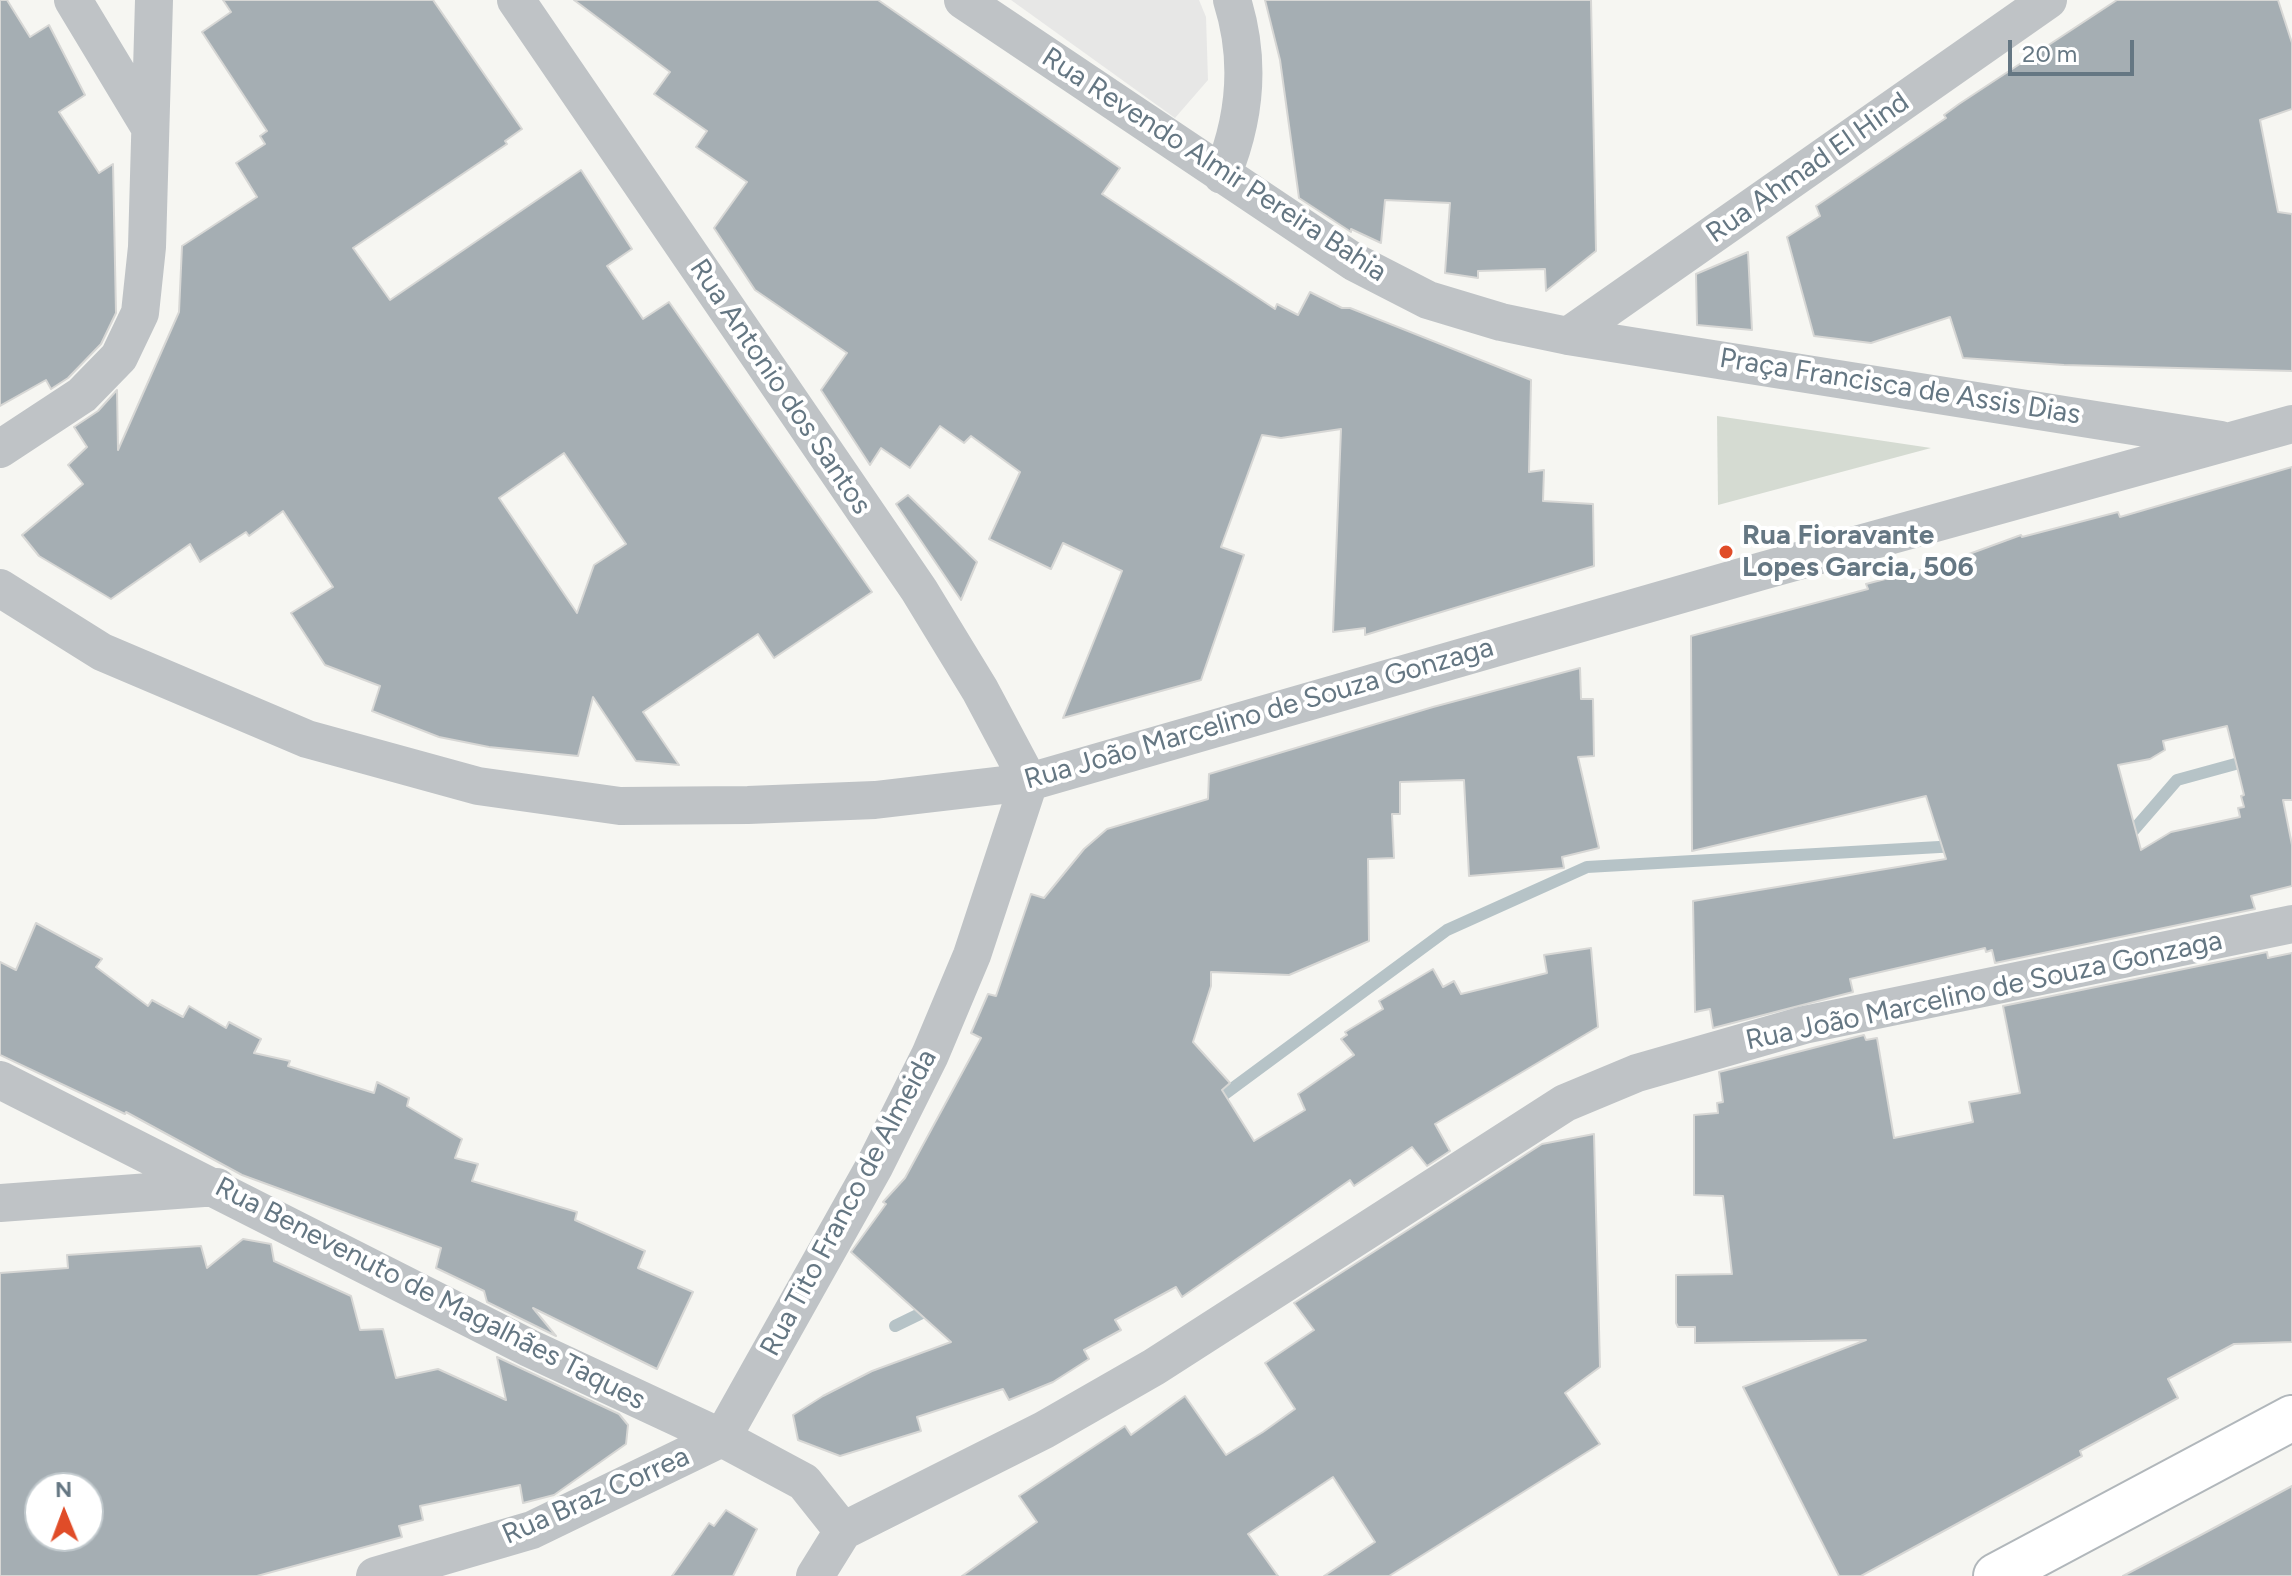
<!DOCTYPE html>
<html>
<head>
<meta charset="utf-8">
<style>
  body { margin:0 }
  #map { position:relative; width:2292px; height:1576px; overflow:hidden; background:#f6f6f2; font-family:Figtree,sans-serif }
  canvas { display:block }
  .north { position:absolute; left:24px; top:1472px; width:80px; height:80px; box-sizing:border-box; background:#fff; border:2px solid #c1c9cd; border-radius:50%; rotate:359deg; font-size:22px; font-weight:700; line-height:32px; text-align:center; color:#657783 }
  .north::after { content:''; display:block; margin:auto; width:28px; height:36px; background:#e04c28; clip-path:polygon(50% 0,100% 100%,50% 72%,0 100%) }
  .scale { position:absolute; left:2008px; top:40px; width:126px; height:36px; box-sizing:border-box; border:4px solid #657783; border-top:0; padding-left:10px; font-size:24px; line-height:28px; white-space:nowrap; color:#657783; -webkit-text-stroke:6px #fff; paint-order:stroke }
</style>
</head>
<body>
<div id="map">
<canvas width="2292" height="1576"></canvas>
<div class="north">N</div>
<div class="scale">20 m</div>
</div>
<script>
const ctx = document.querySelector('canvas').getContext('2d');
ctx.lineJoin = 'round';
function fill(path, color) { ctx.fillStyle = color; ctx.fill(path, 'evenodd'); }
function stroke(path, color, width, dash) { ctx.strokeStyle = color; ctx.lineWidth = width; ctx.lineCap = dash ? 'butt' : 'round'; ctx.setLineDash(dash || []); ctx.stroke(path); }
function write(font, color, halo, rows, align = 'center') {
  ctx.font = font + ' Figtree,sans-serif'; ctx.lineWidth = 8; ctx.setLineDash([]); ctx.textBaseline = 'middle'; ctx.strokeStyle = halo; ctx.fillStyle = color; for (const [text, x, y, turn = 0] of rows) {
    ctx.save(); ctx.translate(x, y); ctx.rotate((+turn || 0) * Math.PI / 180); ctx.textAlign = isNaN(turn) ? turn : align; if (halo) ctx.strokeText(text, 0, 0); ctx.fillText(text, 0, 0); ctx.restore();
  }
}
const built = new Path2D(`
  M1011,0H1199L1206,17L1208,80L1175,118Z`);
const green = new Path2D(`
  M1717,416L1931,448L1718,505Z`);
const stream = new Path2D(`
  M2123,833L2132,832L2177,780L2250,760
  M1214,1102L1447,930L1587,867L1957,846
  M895,1326L932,1308`);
const building = new Path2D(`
  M0,0H7L30,37L49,25L85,95L59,112L99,173L113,164L116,313L101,344L68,378L51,389L46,380L0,406Z
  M223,0H433L522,129L505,141L507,144L353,248L390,300L581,170L632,249L607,266L643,319L669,302L872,592L774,658L758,634L643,712L679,765L636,761L593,697L578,756L489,747L439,737L372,711L380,686L325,665L291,613L333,587L283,511L249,536L246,532L200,562L190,544L111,599L39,556L22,535L83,484L68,465L87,447L74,427L98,411L117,390L118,450L179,312L182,246L257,197L236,163L265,144L260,136L267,131L202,32L231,12ZM564,453L626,544L594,565L577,613L499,498Z
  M574,0H878L1120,168L1102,194L1275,309L1277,304L1298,315L1310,292L1342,308H1350L1531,380L1529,472L1544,470L1543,501L1593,504L1594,566L1365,635V628L1333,632L1341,429L1281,438L1262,435L1221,547L1244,555L1201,680L1063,718L1122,571L1063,543L1051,569L989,539L1020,472L971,436L964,443L940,426L910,468L881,448L870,465L821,390L847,353L755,290L714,228L747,182L696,147L707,131L654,94L670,72Z
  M1265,0H1591L1596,251L1546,291L1545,269L1478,271V278L1445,273L1450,203L1385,200L1381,243L1351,229V232L1299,198L1280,60Z
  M2117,0H2278L2292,43V109L2260,120L2278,212L2292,214V371L2064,365L1963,358L1950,317L1871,343L1814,336L1787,237L1820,216L1816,206L1946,118L1944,115L1959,104Z
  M1748,252L1752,330L1697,325L1696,274Z
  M2292,467V800H2283L2292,845V886L2251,896L2255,909L1995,963L1992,950L1986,952L1985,948L1850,979L1853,992L1713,1028L1710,1009L1695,1012L1693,901L1946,859L1926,796L1692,851L1691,636L1868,589L1866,584L1939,565L2021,535L2022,537L2118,512L2120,517ZM2227,726L2244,795L2241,796L2244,807L2238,808L2240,817L2171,832L2141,850L2118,765L2150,759L2165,750L2163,741Z
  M908,495L977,562L961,600L896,504Z
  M1580,668L1581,699H1593L1594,756L1578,757L1599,848L1562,857L1564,868L1469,876L1464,780L1400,782V814H1392L1394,858L1368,859L1369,941L1289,975L1211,972V986L1193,1042L1230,1083L1222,1090L1254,1141L1305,1110L1298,1094L1354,1055L1341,1039L1347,1035L1345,1032L1383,1009L1379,1001L1433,969L1443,987L1454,981L1461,994L1547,973L1544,955L1591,948L1598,1027L1435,1124L1450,1151L1427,1166L1412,1147L1354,1186L1350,1180L1182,1297L1176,1287L1115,1320L1121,1330L1084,1350L1089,1359L1053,1382L1009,1400L1003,1389L917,1417L921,1431L840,1456L798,1440L793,1415L823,1396L872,1371L951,1342L851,1252L886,1204L883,1202L905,1178L981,1038L971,1033L988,994L996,996L1031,894L1044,898L1084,849L1107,829L1208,799L1209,774L1433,707Z
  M36,923L102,959L96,967L148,1006L152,1000L183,1017L189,1006L226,1028L229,1022L261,1039L254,1053L290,1061L288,1066L374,1093L377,1082L409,1098L407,1106L462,1139L455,1158L478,1164L472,1181L577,1212L575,1220L645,1251L638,1268L693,1292L657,1369L533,1308L556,1336L487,1302L484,1291L436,1268L441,1248L242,1175L126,1112L125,1114L0,1055V962L16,970Z
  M2267,952L2268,958L2292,953V1342L2234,1344L2168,1379L2178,1398L2080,1451L2082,1456L1861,1576H1839L1743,1387L1866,1340L1695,1343V1327H1678L1676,1323V1275L1732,1274L1723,1196L1694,1195V1115L1718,1113L1717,1103L1723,1102L1719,1072L1864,1035L1866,1040L1877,1038L1894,1138L1973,1122L1969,1102L2020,1093L2003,1006Z
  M1594,1134L1600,1367L1565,1393L1600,1444L1389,1576H1324L1375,1542L1333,1477L1248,1534L1278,1576H962L1037,1522L1019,1496L1125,1426L1131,1435L1185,1396L1226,1455L1263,1432L1295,1409L1265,1363L1314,1330L1294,1303L1542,1144Z
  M243,1239L271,1244L274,1261L351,1296L360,1330L383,1329L396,1378L438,1369L506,1400L497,1357L619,1414L628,1425L626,1444L554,1495L523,1503L520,1485L420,1506L423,1520L399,1526L402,1537L257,1576H0V1273L68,1268L67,1255L201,1246L207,1268ZM40,1488H88V1536H40Z
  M2292,1486V1576H2123L2199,1536Z
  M726,1510L757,1529L733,1576H672L709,1523L714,1526Z`);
const street = new Path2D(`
  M73,0L149,126
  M516,0L919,590L980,690L1029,782
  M963,0L1354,262L1428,300L1501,322L1568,336L2221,440
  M1222,175C1246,117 1251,60 1232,0
  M1568,336L2048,0
  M0,449L82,395L119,357L140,313L147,247L154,0
  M0,588L102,652L307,739L478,786L620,806L748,805L875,800L1029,782L1762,571L2292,424
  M0,1080L529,1348L722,1438L804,1482L843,1531
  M0,1203L217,1187
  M843,1531L1044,1430L1154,1367L1565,1103L1637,1073L1804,1025L2292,924
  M375,1576L532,1530L722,1438L874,1167L930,1055L972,955L1029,782
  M815,1576L843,1531`);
const secondary = new Path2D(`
  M1996,1576L2292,1418`);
const markers = [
  [1726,552,8,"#e04c28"]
];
const streetNames = [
  ["Rua Revendo Almir Pereira Bahia",1214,165,33],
  ["Rua Ahmad El Hind",1808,168,-35],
  ["Rua Antonio dos Santos",780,387,56],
  ["Praça Francisca de Assis Dias",1900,387,9],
  ["Rua João Marcelino de Souza Gonzaga",1259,714,-16],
  ["Rua João Marcelino de Souza Gonzaga",1984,991,-12],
  ["Rua Tito Franco de Almeida",849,1203,-62],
  ["Rua Benevenuto de Magalhães Taques",430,1294,27],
  ["Rua Braz Correa",596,1496,-24]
];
const poiNames = [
  ["Rua Fioravante",1742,536],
  ["Lopes Garcia, 506",1742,568]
];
fill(built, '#e7e7e6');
fill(green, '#d5dbd2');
stroke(stream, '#b6c3c7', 12);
fill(building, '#a5aeb3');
stroke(building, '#d7d7d5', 2);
stroke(secondary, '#b1b7bb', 48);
stroke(street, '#bfc3c6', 38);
stroke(secondary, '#fff', 44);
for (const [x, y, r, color] of markers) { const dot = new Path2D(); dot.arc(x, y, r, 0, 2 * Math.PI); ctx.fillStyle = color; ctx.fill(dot); stroke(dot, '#fff', 3); }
write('28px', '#657783', '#fff', streetNames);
write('bold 28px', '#657783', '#fff', poiNames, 'left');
</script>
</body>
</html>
